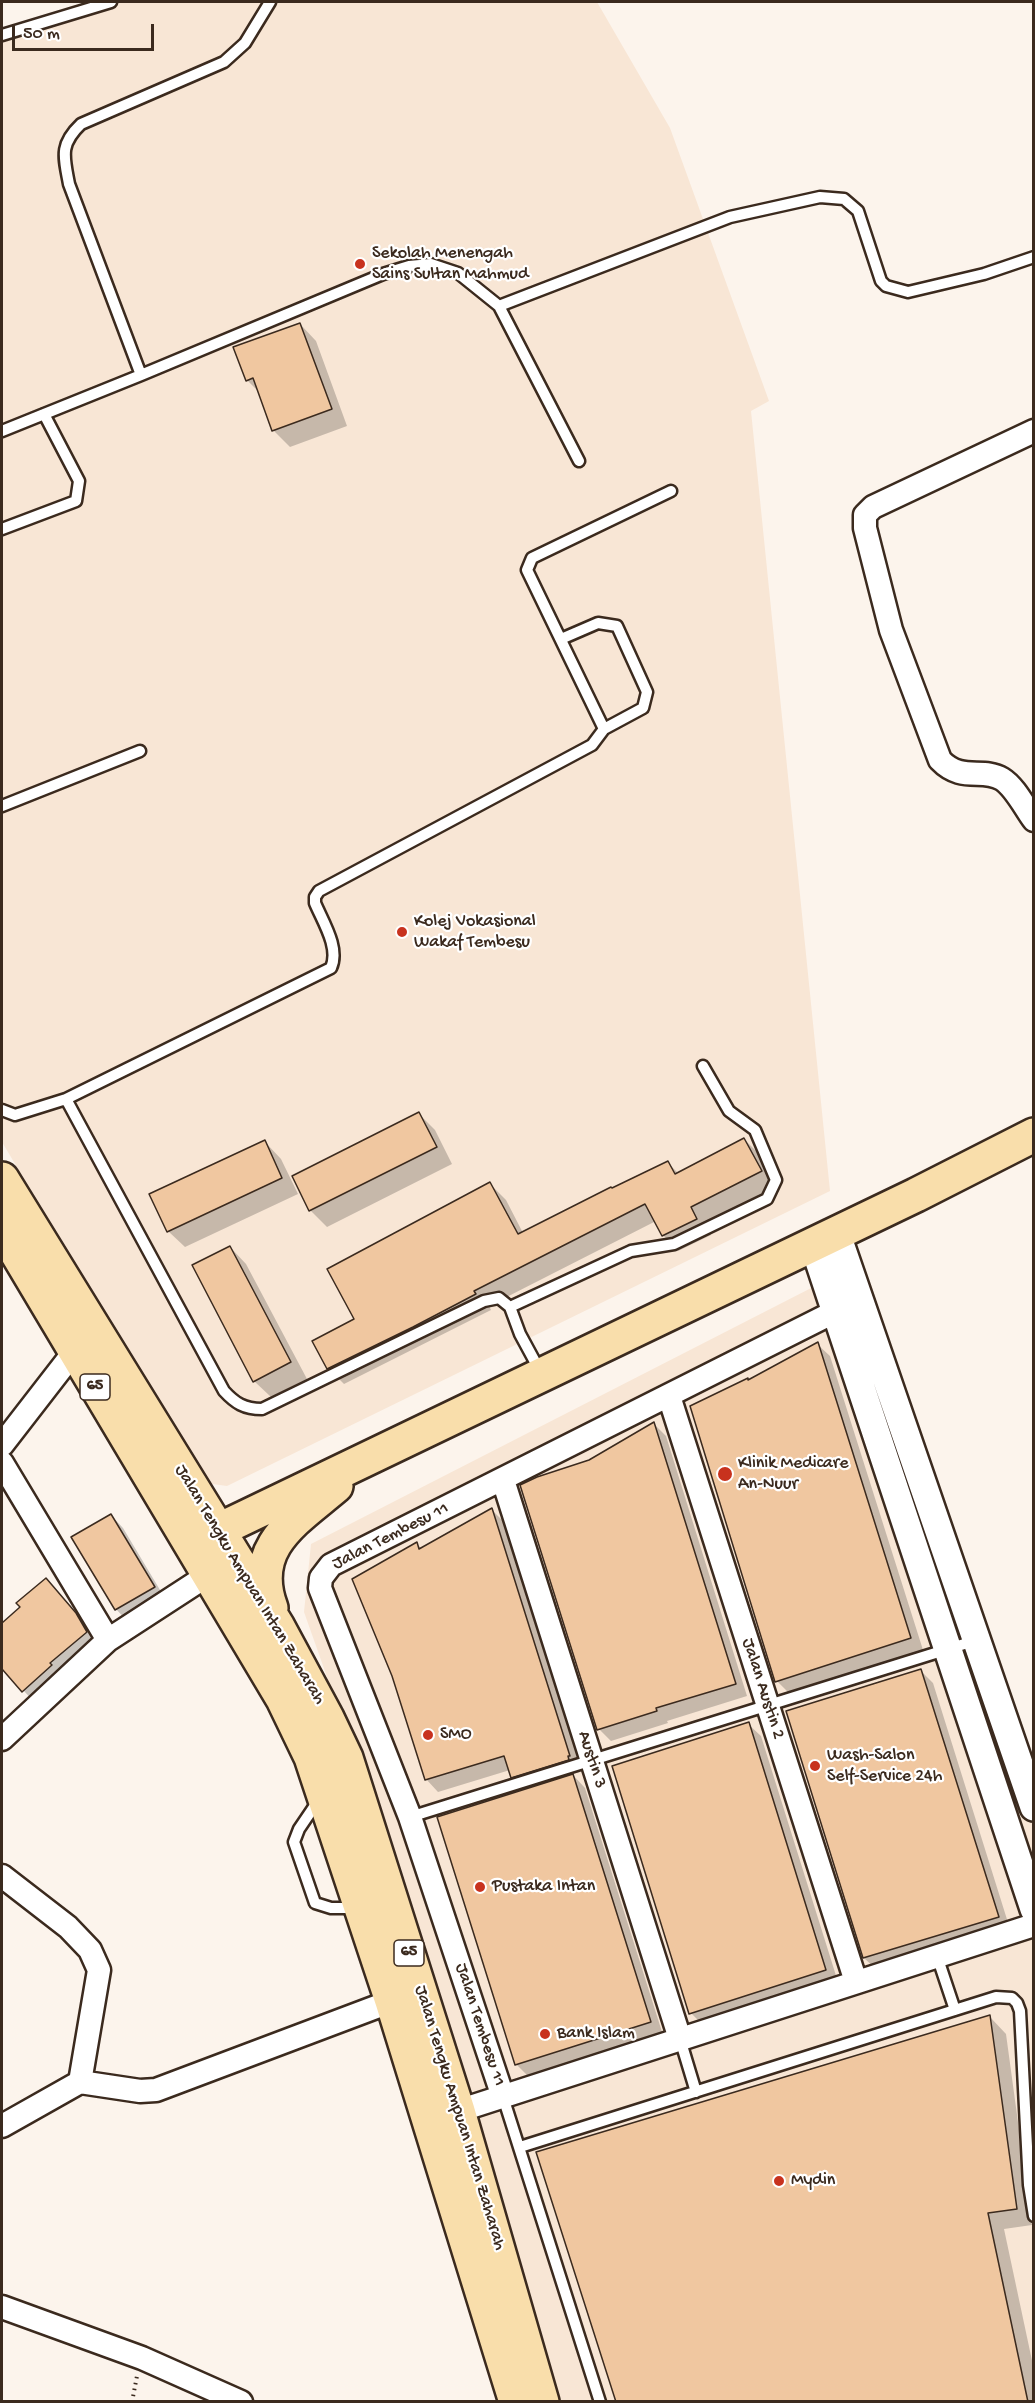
<!DOCTYPE html>
<html>
<head>
<meta charset="utf-8">
<style>
  body { margin:0 }
  #map { position:relative; width:1035px; height:2403px; overflow:hidden; background:#fcf4ec; font-family:"Gochi Hand",sans-serif }
  canvas { display:block }
  .frame { position:absolute; inset:0; border:3px solid #3b2a1e; pointer-events:none }
  .scale { position:absolute; left:12px; top:24px; width:142px; height:27px; box-sizing:border-box; border:3px solid #3b2a1e; border-top:0; padding-left:8px; font-size:18px; line-height:21px; white-space:nowrap; color:#3b2a1e; -webkit-text-stroke:4px #fff; paint-order:stroke }
</style>
</head>
<body>
<div id="map">
<canvas width="1035" height="2403"></canvas>
<div class="frame"></div>
<div class="scale">50 m</div>
</div>
<script>
const ctx = document.querySelector('canvas').getContext('2d');
ctx.lineJoin = 'round';
function fill(path, color) { ctx.fillStyle = color; ctx.fill(path, 'evenodd'); }
function stroke(path, color, width, dash) { ctx.strokeStyle = color; ctx.lineWidth = width; ctx.lineCap = dash ? 'butt' : 'round'; ctx.setLineDash(dash || []); ctx.stroke(path); }
function write(font, color, halo, rows, align = 'center') {
  ctx.font = font + ' "Gochi Hand",sans-serif'; ctx.lineWidth = 4.5; ctx.setLineDash([]); ctx.textBaseline = 'middle'; ctx.strokeStyle = halo; ctx.fillStyle = color; for (const [text, x, y, turn = 0] of rows) {
    ctx.save(); ctx.translate(x, y); ctx.rotate((+turn || 0) * Math.PI / 180); ctx.textAlign = isNaN(turn) ? turn : align; if (halo) ctx.strokeText(text, 0, 0); ctx.fillText(text, 0, 0); ctx.restore();
  }
}
const built = new Path2D(`
  M90,2H597L670,128L769,401L751,411L830,1191L227,1486L205,1483L2,1142V31Z
  M860,1263L1033,1758V2401H551L373,1807L304,1612L311,1544Z`);
const shadow = new Path2D(`
  M300,324L316,341L347,426L290,447L273,430L259,392L247,380Z
  M419,1114L435,1130L452,1164L327,1227L310,1210L294,1177Z
  M744,1139L760,1155L776,1187L706,1223L711,1235L678,1251L663,1235L656,1221L489,1306L491,1310L344,1384L328,1368L356,1320L490,1184L506,1200L523,1233L668,1163L678,1173Z
  M265,1142L281,1159L298,1194L185,1247L168,1231Z
  M230,1247L246,1264L307,1379L271,1397L254,1381Z
  M817,1344L830,1356L923,1650L789,1693L777,1681L749,1381Z
  M654,1424L666,1436L747,1696L667,1721L668,1723L611,1741L599,1729L590,1462Z
  M492,1510L504,1522L581,1768L579,1769L580,1772L572,1774L585,1788L663,2035L529,2077L516,2064L526,1790L512,1777L510,1770L438,1792L426,1779L417,1544L422,1549Z
  M111,1515L123,1528L166,1600L128,1622L116,1609Z
  M58,1592L88,1627L99,1645L35,1703L2,1667V1625L22,1607Z
  M921,1671L933,1683L1010,1929L877,1970L864,1958Z
  M748,1724L761,1736L838,1982L703,2025L691,2013Z
  M990,2017L1006,2034L1032,2225L1004,2229L1034,2370V2402H618Z`);
const building = new Path2D(`
  M300,323L332,409L272,431L253,378L246,381L233,347Z
  M419,1112L437,1147L309,1211L292,1176Z
  M744,1138L762,1171L691,1207L697,1219L662,1236L645,1204L474,1291L476,1294L413,1327L327,1369L312,1341L354,1319L327,1269L490,1182L518,1234L611,1187L612,1188L668,1161L675,1174Z
  M265,1140L282,1178L167,1232L149,1194Z
  M230,1246L291,1362L253,1382L192,1265Z
  M818,1342L911,1638L775,1682L690,1406L748,1378V1380Z
  M654,1422L736,1684L656,1708L657,1711L597,1730L520,1485L537,1477L589,1460Z
  M492,1508L570,1756H568L569,1760L511,1778L504,1756L425,1780L392,1676L352,1579L417,1542L419,1549Z
  M111,1514L155,1587L115,1610L71,1537Z
  M46,1578L76,1613L87,1632L50,1663L52,1665L22,1692L2,1669V1623L20,1607L16,1603Z
  M921,1669L999,1917L863,1958L786,1711Z
  M749,1722L826,1970L689,2014L612,1766Z
  M573,1774L651,2022L515,2065L437,1817Z
  M990,2015L1017,2209L988,2213L1028,2402H616L536,2152Z`);
const path = new Path2D(`
  M132,2402L137,2376`);
const service = new Path2D(`
  M2,35L111,2
  M499,306L730,217L820,197L844,199L858,211L881,281L886,286L908,292L984,274L1034,257
  M141,375L69,184C64,157 59,145 81,124L224,62L245,43L270,2
  M2,431L141,375L383,274L409,266L431,264L458,273L499,306L579,461
  M2,529L76,501L79,481L44,414
  M561,639L598,623L617,626L647,692L643,708L604,729
  M2,806L140,751
  M2,1110L15,1115L66,1099
  M510,1307L631,1251L674,1244L767,1199L776,1180L755,1130L729,1111L703,1066
  M540,1371L520,1334L510,1307L499,1298L484,1301L262,1409C244,1409 235,1403 224,1391L66,1099L331,968C340,948 323,922 315,903V897L319,891L592,745L604,729L527,570L532,558L671,491
  M318,1801L299,1829L294,1842L315,1903L331,1908H358
  M410,1817L977,1640
  M937,1956L955,2010
  M680,2039L696,2092
  M503,2097L600,2402
  M520,2147L996,1997L1012,1998L1017,2003L1020,2011L1029,2185L1034,2216`);
const minor = new Path2D(`
  M1034,431L873,507L865,515V528L891,630L940,760C962,783 982,767 1002,779C1015,787 1025,808 1034,820
  M669,1396L856,1982
  M2,1445L74,1352
  M2,1463L108,1640
  M503,1480L680,2039
  M2,1739L108,1640L208,1575
  M2,1876L68,1927L90,1950L99,1970L80,2082
  M503,2097L410,1817L320,1588L321,1578L331,1565L852,1303
  M458,2111L1034,1925
  M2,2126L80,2082L140,2091L156,2090L392,2001
  M2,2307L142,2358L241,2402`);
const tertiary = new Path2D(`
  M836,1232L1034,1807
  M813,1243L1034,1909`);
const primary = new Path2D(`
  M2,1179L278,1627L327,1718L346,1758L458,2111L542,2402
  M2,1228L283,1699L311,1757L392,2001L516,2402
  M198,1540L916,1195L1034,1135
  M271,1608C248,1547 296,1520 336,1486`);
const markers = [
  [360,264,6,"#c8321e"],
  [402,932,6,"#c8321e"],
  [725,1474,8,"#c8321e"],
  [428,1735,6,"#c8321e"],
  [815,1766,6,"#c8321e"],
  [480,1887,6,"#c8321e"],
  [545,2034,6,"#c8321e"],
  [779,2181,6,"#c8321e"]
];
const shields = [
  [95,1387,30],
  [409,1953,30]
];
const shieldNames = [
  ["65",95,1387],
  ["65",409,1953]
];
const poiNames = [
  ["Sekolah Menengah",372,254],
  ["Sains Sultan Mahmud",372,275],
  ["Kolej Vokasional",414,922],
  ["Wakaf Tembesu",414,943],
  ["Klinik Medicare",738,1464],
  ["An-Nuur",738,1485],
  ["SMO",440,1735],
  ["Wash-Salon",827,1756],
  ["Self-Service 24h",827,1777],
  ["Pustaka Intan",492,1887],
  ["Bank Islam",557,2034],
  ["Mydin",791,2181]
];
const streetNames = [
  ["Jalan Tembesu 11",391,1537,-27],
  ["Jalan Tengku Ampuan Intan Zaharah",249,1585,59],
  ["Jalan Austin 2",762,1689,72],
  ["Austin 3",591,1760,72],
  ["Jalan Tembesu 11",479,2025,72],
  ["Jalan Tengku Ampuan Intan Zaharah",459,2118,73]
];
fill(built, '#f8e6d5');
fill(shadow, '#0003');
fill(building, '#f0c7a0');
stroke(building, '#3b2a1e', 1.5);
stroke(service, '#3b2a1e', 15);
stroke(minor, '#3b2a1e', 27);
stroke(tertiary, '#3b2a1e', 32);
stroke(primary, '#3b2a1e', 38);
stroke(path, '#3b2a1e', 4, [1.5, 4.5]);
stroke(service, '#fff', 10);
stroke(minor, '#fff', 22);
stroke(tertiary, '#fff', 27);
stroke(primary, '#f9deab', 33);
for (const [x, y, r, color] of markers) { const dot = new Path2D(); dot.arc(x, y, r, 0, 2 * Math.PI); ctx.fillStyle = color; ctx.fill(dot); stroke(dot, '#fff', 2); }
for (const [x, y, w] of shields) { const box = new Path2D(); box.roundRect(x - w / 2, y - 13, w, 26, 4.5); ctx.fillStyle = '#fff'; ctx.fill(box); stroke(box, '#3b2a1e', 1.5); }
write('bold 16px', '#3b2a1e', null, shieldNames);
write('18px', '#3b2a1e', '#fff', poiNames, 'left');
write('18px', '#3b2a1e', '#fff', streetNames);
</script>
</body>
</html>
